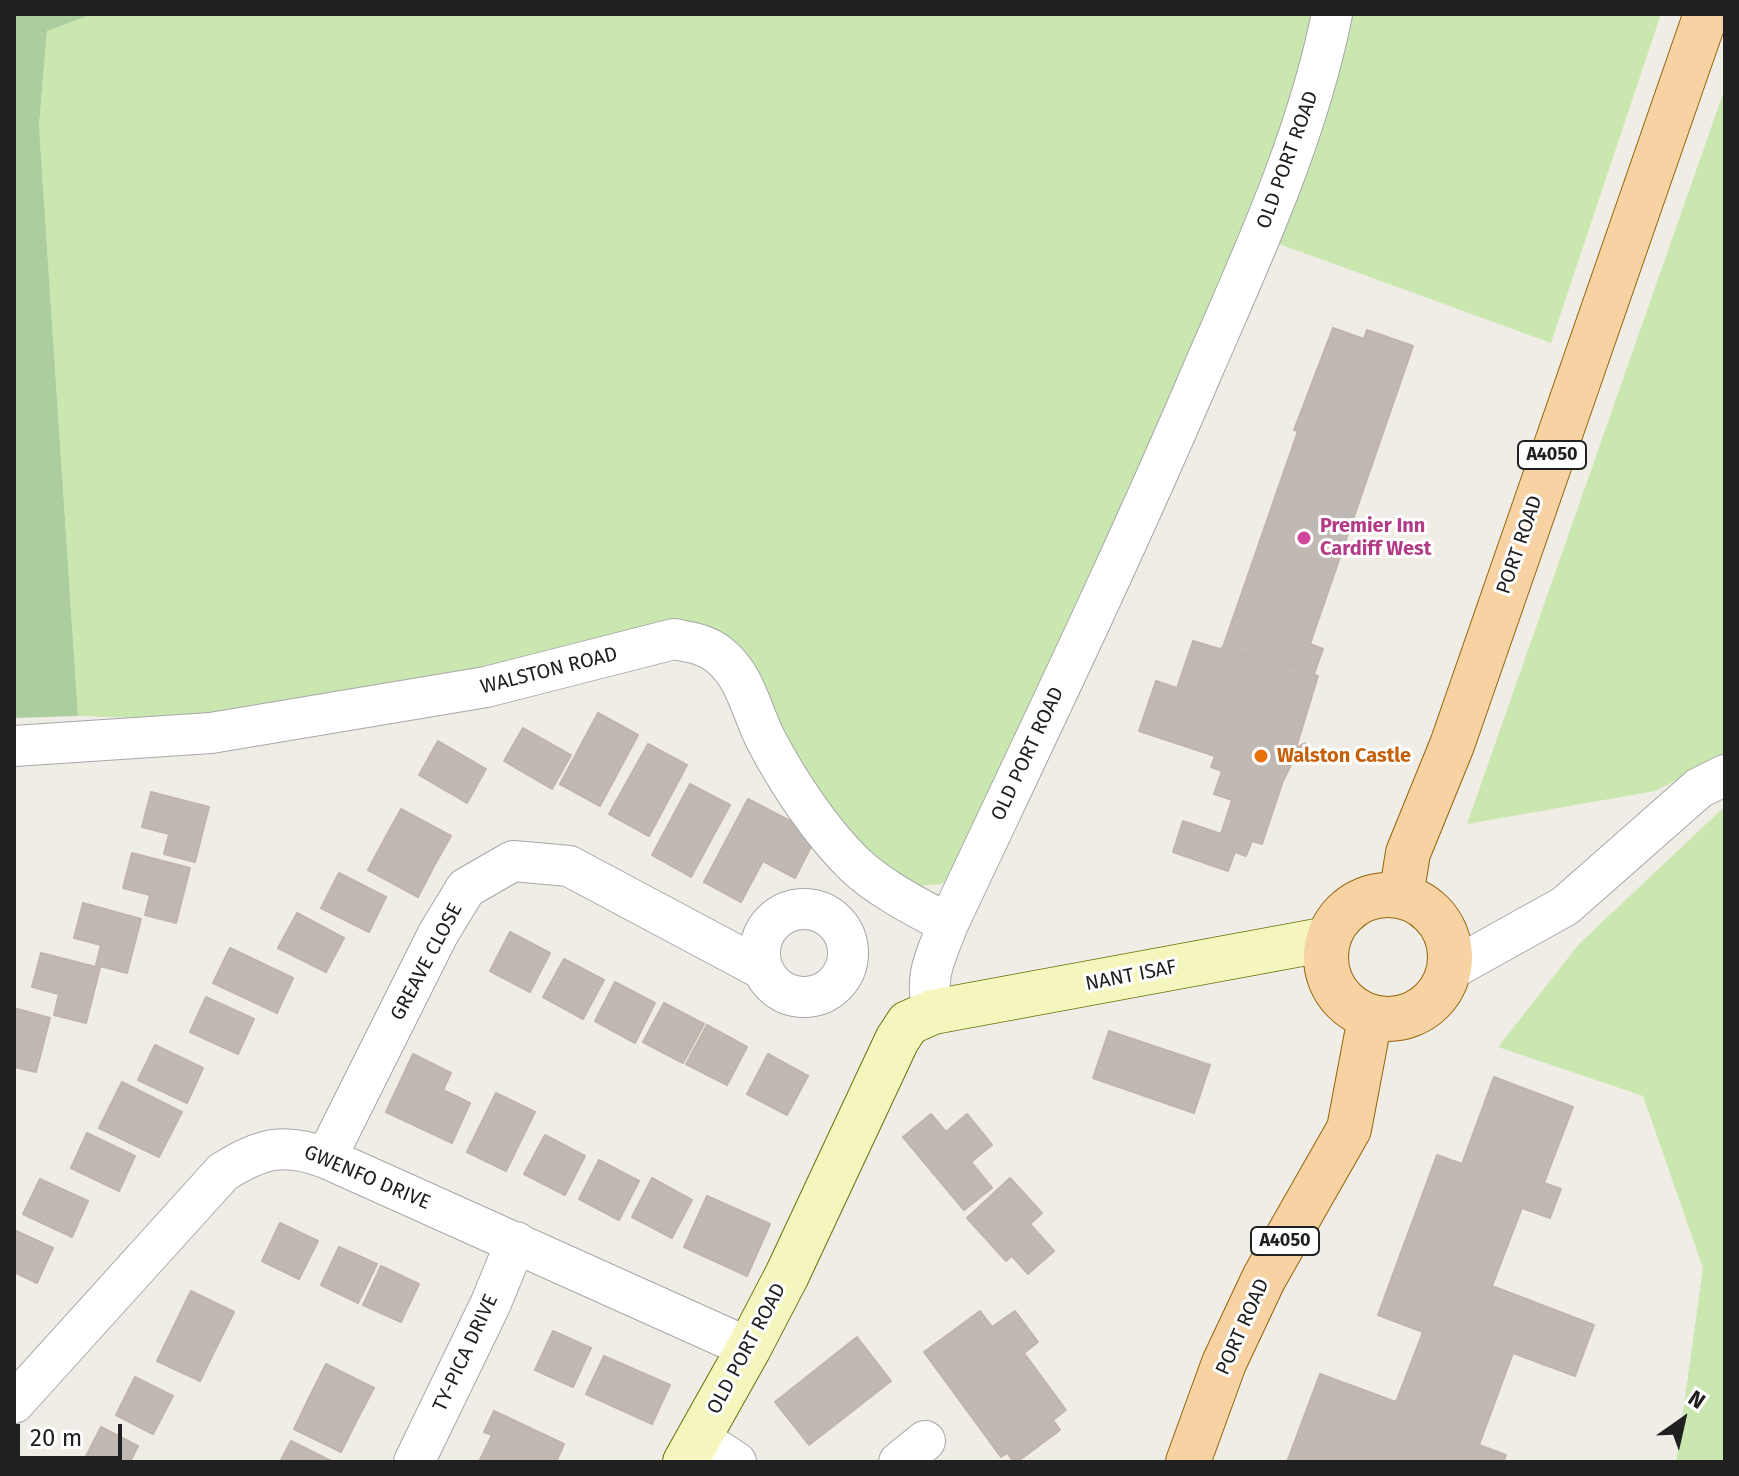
<!DOCTYPE html>
<html>
<head>
<meta charset="utf-8">
<style>
  body { margin:0 }
  #map { position:relative; width:1739px; height:1476px; overflow:hidden; background:#f0ede7; font-family:"Fira Sans",sans-serif }
  canvas { display:block }
  .frame { position:absolute; inset:0; border:16px solid #202020; pointer-events:none }
  .north { position:absolute; left:1643px; top:1380px; width:80px; height:80px; -webkit-text-stroke:6px #fff; paint-order:stroke; rotate:34deg; font-size:22px; font-weight:700; line-height:32px; text-align:center; color:#202020 }
  .north::after { content:''; display:block; margin:auto; width:28px; height:36px; background:#202020; clip-path:polygon(50% 0,100% 100%,50% 72%,0 100%) }
  .scale { position:absolute; left:16px; top:1424px; width:106px; height:36px; box-sizing:border-box; border:4px solid #202020; border-top:0; padding-left:10px; font-size:24px; line-height:28px; white-space:nowrap; color:#202020; -webkit-text-stroke:6px #fff; paint-order:stroke }
</style>
</head>
<body>
<div id="map">
<canvas width="1739" height="1476"></canvas>
<div class="frame"></div>
<div class="north">N</div>
<div class="scale">20 m</div>
</div>
<script>
const ctx = document.querySelector('canvas').getContext('2d');
ctx.lineJoin = 'round';
function fill(path, color) { ctx.fillStyle = color; ctx.fill(path, 'evenodd'); }
function stroke(path, color, width, dash) { ctx.strokeStyle = color; ctx.lineWidth = width; ctx.lineCap = dash ? 'butt' : 'round'; ctx.setLineDash(dash || []); ctx.stroke(path); }
function write(font, color, halo, rows, align = 'center') {
  ctx.font = font + ' "Fira Sans",sans-serif'; ctx.lineWidth = 6; ctx.setLineDash([]); ctx.textBaseline = 'middle'; ctx.strokeStyle = halo; ctx.fillStyle = color; for (const [text, x, y, turn = 0] of rows) {
    ctx.save(); ctx.translate(x, y); ctx.rotate((+turn || 0) * Math.PI / 180); ctx.textAlign = isNaN(turn) ? turn : align; if (halo) ctx.strokeText(text, 0, 0); ctx.fillText(text, 0, 0); ctx.restore();
  }
}
const grass = new Path2D(`
  M93,14H1314L1290,120L1205,330L951,880L941,884L918,886L901,878L829,815L754,679L624,642L223,721L78,716L39,126L47,31Z
  M1343,14H1661L1551,343L1271,241Z
  M1725,88V756L1655,791L1467,824Z
  M1725,806V1462H1676L1703,1268L1643,1096L1498,1047L1579,944Z`);
const forest = new Path2D(`
  M14,14H93L47,31L39,126L78,716L14,718Z`);
const building = new Path2D(`
  M1333,328L1364,339L1367,330L1413,346L1310,644L1323,649L1314,674L1278,661H1263L1223,647L1298,431L1294,430Z
  M1193,641L1220,649L1223,647L1263,661H1278L1318,676L1296,748L1305,743L1310,755L1292,763L1283,781L1262,844L1252,841L1246,856L1235,852L1228,871L1173,852L1183,821L1221,834L1232,800L1214,794L1222,771L1211,767L1215,756L1139,731L1156,681L1177,688Z
  M598,713L638,735L600,806L560,784Z
  M523,728L571,755L552,789L504,761Z
  M438,741L486,769L467,803L419,775Z
  M648,744L687,765L649,836L609,814Z
  M690,784L730,805L691,877L652,855Z
  M151,792L209,807L195,862L164,854L169,834L142,827Z
  M748,799L817,835L795,878L763,861L741,902L704,882Z
  M401,809L451,836L434,866L384,840Z
  M384,840L434,866L418,897L368,870Z
  M132,853L190,868L176,923L145,915L150,895L123,888Z
  M339,873L386,897L369,932L321,908Z
  M83,903L141,919L127,973L96,965L101,945L74,938Z
  M297,913L344,938L326,972L278,948Z
  M510,932L550,953L530,992L490,971Z
  M230,948L293,978L277,1013L213,983Z
  M41,953L100,968L86,1023L54,1015L59,994L32,987Z
  M564,959L604,980L583,1019L543,997Z
  M615,982L655,1003L635,1043L595,1021Z
  M206,997L254,1019L238,1054L190,1032Z
  M664,1003L704,1024L683,1063L643,1042Z
  M14,1008L50,1018L36,1072L14,1067Z
  M707,1025L747,1047L727,1085L686,1064Z
  M1109,1031L1210,1065L1194,1113L1093,1078Z
  M155,1045L203,1068L187,1103L138,1080Z
  M413,1054L451,1073L443,1090L470,1103L452,1143L386,1112Z
  M768,1054L808,1076L787,1115L747,1094Z
  M1494,1077L1573,1107L1544,1183L1561,1189L1550,1218L1522,1208L1492,1286L1594,1325L1575,1376L1513,1353L1479,1445L1506,1455L1503,1462H1287L1320,1374L1396,1402L1423,1332L1378,1315L1437,1155L1462,1164Z
  M122,1082L182,1112L159,1157L99,1128Z
  M496,1093L535,1112L506,1171L467,1152Z
  M931,1114L946,1132L967,1114L992,1145L971,1162L992,1188L964,1210L903,1137Z
  M87,1133L135,1156L119,1191L71,1168Z
  M545,1135L585,1156L565,1195L524,1174Z
  M599,1160L639,1181L619,1220L579,1199Z
  M652,1178L692,1200L672,1238L632,1217Z
  M1010,1178L1042,1213L1030,1224L1054,1251L1028,1274L1012,1256L1006,1261L967,1218Z
  M40,1179L88,1201L72,1237L23,1214Z
  M707,1196L770,1224L747,1276L684,1247Z
  M280,1223L318,1241L299,1279L262,1261Z
  M14,1230L53,1248L37,1283L14,1272Z
  M339,1247L377,1264L358,1303L321,1285Z
  M381,1266L419,1284L401,1322L363,1305Z
  M191,1291L234,1312L217,1346L174,1326Z
  M980,1311L992,1327L1015,1311L1038,1342L1024,1353L1066,1410L1053,1420L1060,1430L1017,1462H1014L1007,1453L1001,1457L924,1352Z
  M174,1326L217,1346L200,1381L157,1361Z
  M553,1331L591,1348L573,1387L535,1370Z
  M857,1337L891,1381L809,1445L775,1402Z
  M604,1356L670,1385L652,1424L586,1394Z
  M326,1364L374,1388L357,1420L310,1396Z
  M135,1377L173,1396L153,1434L116,1415Z
  M310,1396L357,1420L341,1452L294,1429Z
  M494,1411L564,1444L556,1462H479L492,1435L484,1432Z
  M101,1427L138,1446L130,1462H83Z
  M291,1441L333,1462H280Z`);
const street = new Path2D(`
  M14,746L211,733L486,687L674,639C690,642 706,644 719,655C746,676 751,711 766,740C788,782 821,832 855,865C882,890 917,907 948,924
  M760 953a44 44 0 1 1 88 0a44 44 0 1 1-88 0Z
  M1450,970L1565,906L1699,788L1725,775
  M933,1012C924,975 935,959 948,924C1035,739 1124,555 1204,367C1254,252 1307,138 1332,14
  M326,1158L438,934L466,888L513,861L569,866L762,969
  M14,1403L223,1172C261,1148 284,1142 326,1158L749,1348
  M699,1438L736,1462
  M414,1462L490,1305L516,1242
  M899,1462L925,1441`);
const secondary = new Path2D(`
  M685,1462L749,1348L787,1275L897,1040L908,1023L933,1012L1328,939`);
const primary = new Path2D(`
  M1326 957a62 62 0 1 1 124 0a62 62 0 1 1-124 0Z
  M1401,896L1408,853L1452,745L1706,14
  M1188,1462L1224,1363L1264,1278L1349,1129L1370,1018`);
const markers = [
  [1304,538,8,"#d1479c"],
  [1261,756,8,"#e8710a"]
];
const shields = [
  [1552,455,68],
  [1285,1241,68]
];
const shieldNames = [
  ["A4050",1552,455],
  ["A4050",1285,1241]
];
const streetNames = [
  ["OLD PORT ROAD",1288,160,-70],
  ["PORT ROAD",1520,545,-71],
  ["WALSTON ROAD",549,671,-14],
  ["OLD PORT ROAD",1028,754,-65],
  ["GREAVE CLOSE",427,962,-62],
  ["NANT ISAF",1131,976,-11],
  ["GWENFO DRIVE",367,1178,23],
  ["PORT ROAD",1243,1327,-66],
  ["OLD PORT ROAD",747,1349,-62],
  ["TY-PICA DRIVE",466,1353,-65]
];
const hotelNames = [
  ["Premier Inn",1320,526],
  ["Cardiff West",1320,549]
];
const foodNames = [
  ["Walston Castle",1277,756]
];
fill(grass, '#cbe7b0');
fill(forest, '#accd9e');
fill(building, '#c0b9b3');
stroke(building, '#c1b4aa', 2);
stroke(street, '#a7a7a7', 42);
stroke(secondary, '#68720b', 46);
stroke(primary, '#936408', 46);
stroke(street, '#fff', 40);
stroke(secondary, '#f4f6be', 44);
stroke(primary, '#f7d3a4', 44);
for (const [x, y, r, color] of markers) { const dot = new Path2D(); dot.arc(x, y, r, 0, 2 * Math.PI); ctx.fillStyle = color; ctx.fill(dot); stroke(dot, '#fff', 3); }
for (const [x, y, w] of shields) { const box = new Path2D(); box.roundRect(x - w / 2, y - 14, w, 28, 6); ctx.fillStyle = '#fff'; ctx.fill(box); stroke(box, '#202020', 2); }
write('bold 18px', '#202020', null, shieldNames);
write('20px', '#202020', '#fff', streetNames);
write('bold 20px', '#b23c85', '#fff', hotelNames, 'left');
write('bold 20px', '#c56008', '#fff', foodNames, 'left');
</script>
</body>
</html>
